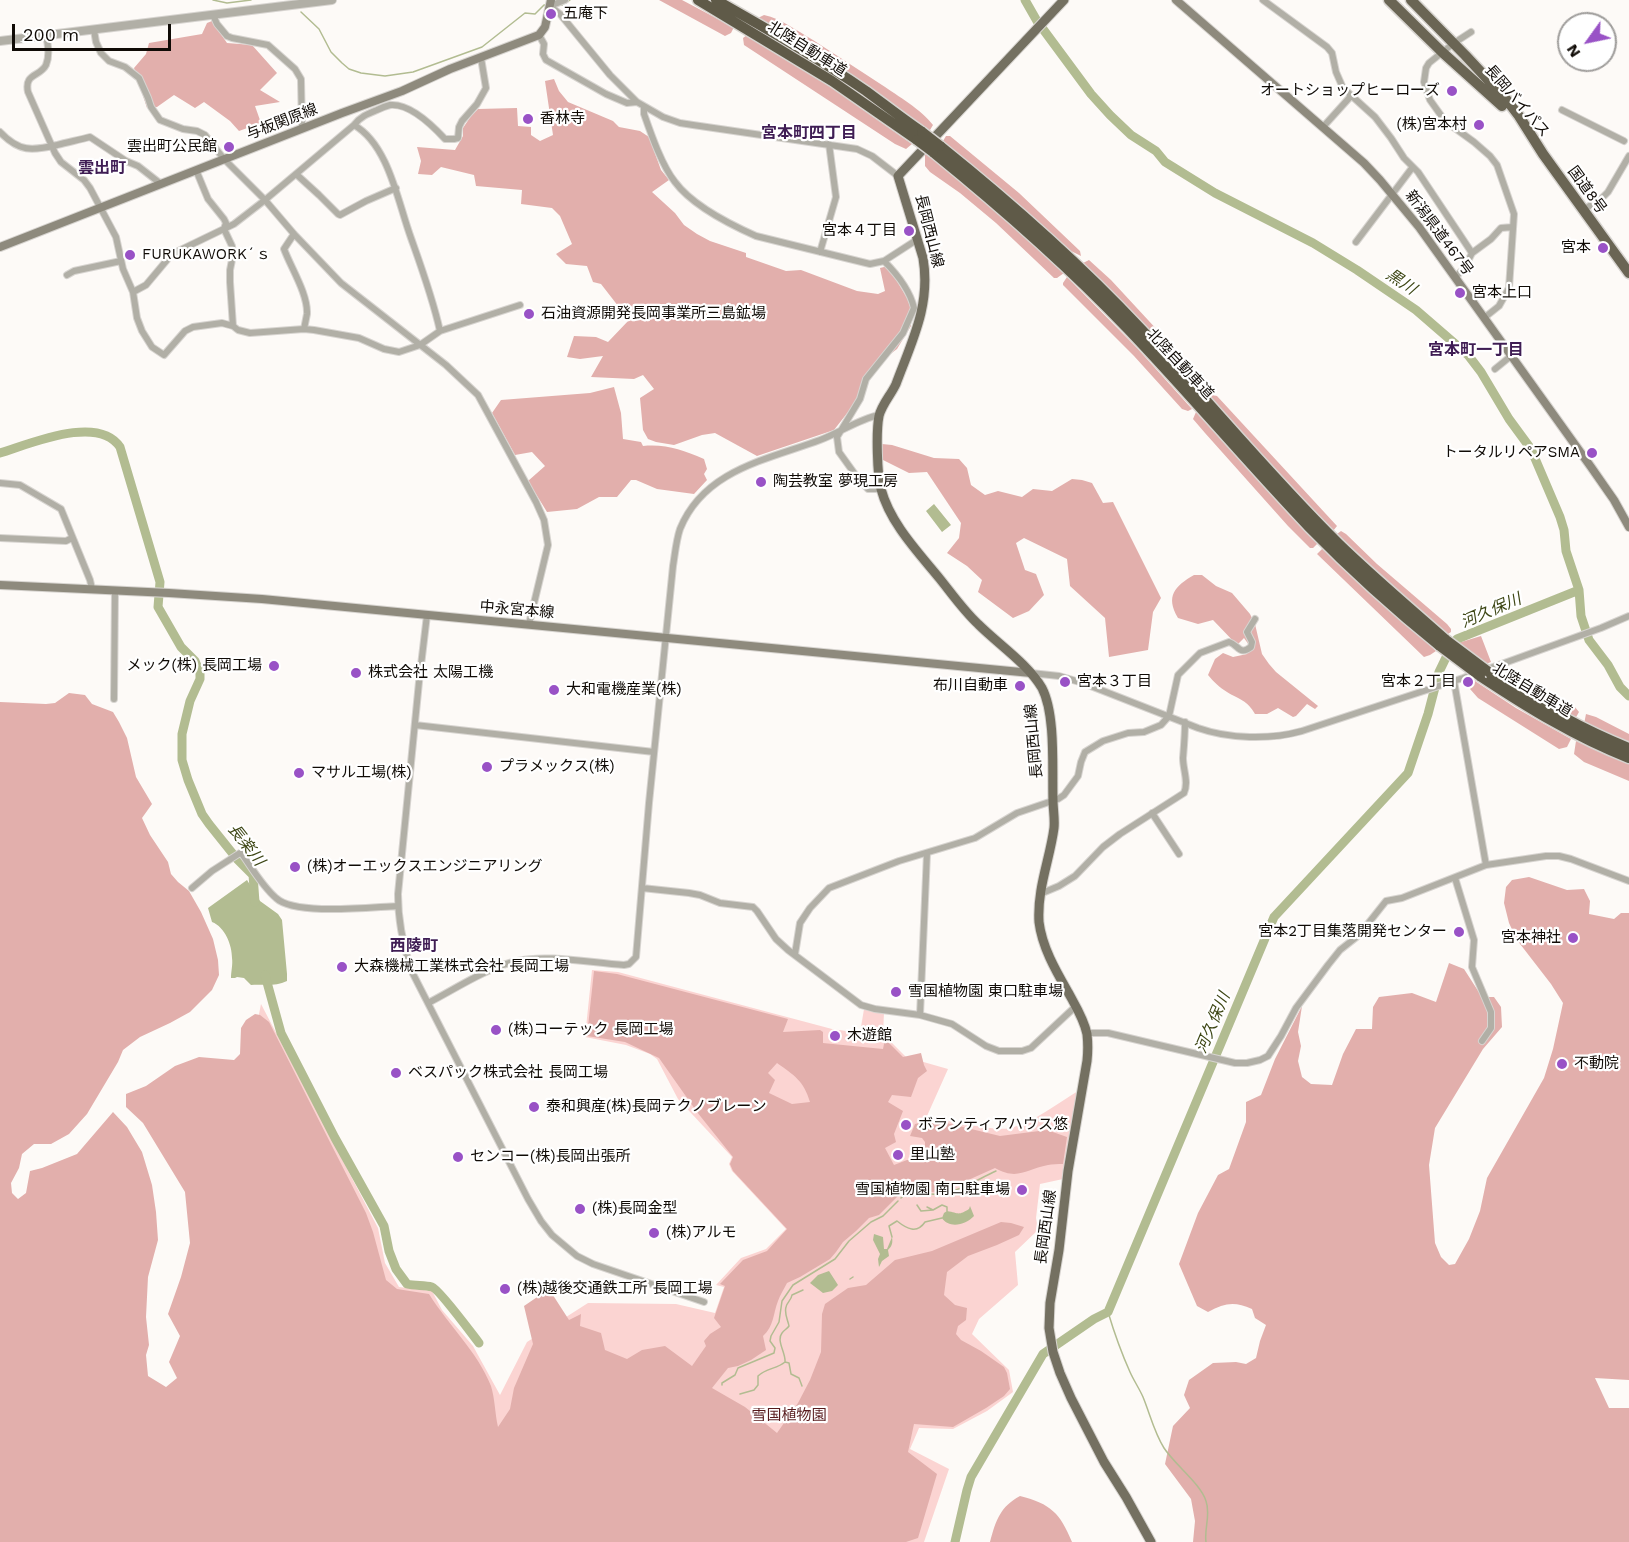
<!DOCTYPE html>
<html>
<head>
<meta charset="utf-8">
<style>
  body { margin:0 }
  #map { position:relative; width:1629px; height:1542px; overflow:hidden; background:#fdfaf7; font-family:"Work Sans",sans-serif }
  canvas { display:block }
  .north { position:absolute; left:1557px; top:12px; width:60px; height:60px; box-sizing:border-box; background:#fff; border:2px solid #9f9d9b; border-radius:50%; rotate:237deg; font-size:16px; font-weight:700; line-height:24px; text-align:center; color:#100b06 }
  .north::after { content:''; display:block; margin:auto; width:21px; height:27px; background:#9952c6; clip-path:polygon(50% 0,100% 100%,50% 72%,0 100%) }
  .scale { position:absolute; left:12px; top:24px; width:159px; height:27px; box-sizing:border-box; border:3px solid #100b06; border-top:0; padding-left:8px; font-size:18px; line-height:21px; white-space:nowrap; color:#100b06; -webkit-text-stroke:4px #fff; paint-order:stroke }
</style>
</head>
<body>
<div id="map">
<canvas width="1629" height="1542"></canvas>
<div class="north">N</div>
<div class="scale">200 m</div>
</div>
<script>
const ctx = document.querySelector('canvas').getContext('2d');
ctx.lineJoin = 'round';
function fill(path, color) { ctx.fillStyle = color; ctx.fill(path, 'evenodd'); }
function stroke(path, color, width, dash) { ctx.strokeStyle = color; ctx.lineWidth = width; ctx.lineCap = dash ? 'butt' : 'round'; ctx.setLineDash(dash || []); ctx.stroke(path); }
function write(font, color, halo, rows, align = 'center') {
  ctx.font = font + ' "Work Sans","Noto Sans JP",sans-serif'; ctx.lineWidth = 4.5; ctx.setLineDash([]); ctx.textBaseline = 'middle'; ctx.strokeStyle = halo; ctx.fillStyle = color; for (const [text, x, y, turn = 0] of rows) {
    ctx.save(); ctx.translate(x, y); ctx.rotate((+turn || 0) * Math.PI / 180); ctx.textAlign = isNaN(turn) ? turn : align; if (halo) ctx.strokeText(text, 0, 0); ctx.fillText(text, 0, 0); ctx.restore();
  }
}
const green = new Path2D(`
  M592,970L618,972L832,1029L860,1033L864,1009L884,1013L883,1034L906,1057L948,1069L927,1116C945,1120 997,1132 1011,1128C1035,1121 1057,1104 1078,1091L1063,1179L1040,1184L1036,1218L1038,1230L1015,1252L1018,1285L979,1319L972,1334L1009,1370L1013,1392L987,1411L953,1429L919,1428L910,1449L949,1469L924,1542H551L365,1296L250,1059L261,1004L378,1228L385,1263L399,1287L432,1291L442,1310L473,1346L500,1395L527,1342L588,1303L676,1304L715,1313L724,1287L716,1285L741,1258L766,1249L786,1229L732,1171L729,1164L732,1157L678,1099L657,1059L650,1054L626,1045L585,1037Z`);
const forest = new Path2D(`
  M659,0H682L733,27V29L731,33L725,36Z
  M764,15C782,19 797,31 813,40C836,55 859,70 882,85C898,96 922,110 933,125L930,130H928C873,89 817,50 756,19Z
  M212,21L227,43L252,45L277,73L260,90L280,102L255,106L261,123L239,131L230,121L204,102L195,108L174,95L157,107L147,108L134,68L146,54L149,43L202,34L207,23Z
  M747,35L808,71L912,144L906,149L895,144L744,45L743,38Z
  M554,79L559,91L568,102L613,121L619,127L640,131L649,137L661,170L669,180L652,192L675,213L684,225L697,234L710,241L746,253V257L786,271L801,270L857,291L878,294L885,291L880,268L888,266L907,298L911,309V326L897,349L881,361L861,390L855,403L834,430L757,456L715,433L702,435L674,445L656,442L648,439L643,430L640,398L654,389L643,375L634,379L591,377L603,356L580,359L567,357L574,336L596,337L608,342L629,320L601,284L593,282L587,266L566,264L556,254L572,244L560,216L552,208L521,204L522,190L476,186L474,175L441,167L432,175L418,174L421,161L417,147L455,150L463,136V128L471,116L478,109L517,108L518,126L531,127V135L540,141L553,135L545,81Z
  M946,136H950L1019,193L1080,251L1081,256L1071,251L1020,205L943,141Z
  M927,154L1009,223L1064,273L1057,278H1054L996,223L960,193L930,172L925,166V155Z
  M1089,260L1111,280L1210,387L1207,393L1152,333L1083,263Z
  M1067,277L1137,348L1192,409L1188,411L1182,409L1134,356L1063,285V283Z
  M614,387L621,413L623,439L641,442L643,446C667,444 682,450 704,459L707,469L704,474L707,480L694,494L657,489L636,480H631L617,497H599L577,509L547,512L528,481L545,466L532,452L515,455L492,413L501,400L590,393Z
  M1212,395L1217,396L1337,526L1333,531L1210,398Z
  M1196,412L1277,501L1318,543L1313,548H1310L1288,526L1205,433L1193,419Z
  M882,444L892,445L934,458L959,459L967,468L971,485L985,495L998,491L1022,497L1033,489L1052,491L1072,479L1082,480L1092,483L1103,503L1113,502L1161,598L1153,612L1148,650L1109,657L1105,618L1070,586L1067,559L1024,538L1016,543L1025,570L1036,574L1044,595L1029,611L1013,618L978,592L982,580L967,566L947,553L959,538L961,523L927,472L909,473L881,459Z
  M1341,531L1346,534L1377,564L1447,624L1451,629V632L1448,634L1388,585L1337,534Z
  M1323,548L1436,651L1430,655L1424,657L1317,554Z
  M1194,575H1202L1216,586L1232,593L1250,614L1255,624L1262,654L1269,664L1276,672L1318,706L1315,709L1307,704L1296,716L1293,717L1278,708L1267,714H1255C1247,700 1240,700 1227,692C1220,688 1213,681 1208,675L1215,659L1223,653L1233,657L1247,654L1249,645L1244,638L1237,645L1213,620L1198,624L1178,618C1165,596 1175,586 1194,575Z
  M1481,636L1491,662L1486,664L1458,643Z
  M1509,668L1539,687L1575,707L1579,712L1575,719L1545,703L1494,669Z
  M1473,680L1475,681L1516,708L1571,739L1567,747L1559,749L1478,698L1470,689Z
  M69,693L85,695L92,704L113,712L119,722L127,738L136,777L152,804L142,818L150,835L168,862L171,874L178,882L189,891L201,912L213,939L218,960L219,975L212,990L190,1012L170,1023L140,1037L123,1050L118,1062L87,1114L69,1134L51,1144H34L22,1154L19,1168L11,1183L12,1193L18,1199L26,1193L30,1171L42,1168L77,1154L113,1112L127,1127L142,1152L152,1185L156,1212L158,1240L148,1277L146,1317L149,1345L146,1355L148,1376L166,1387L177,1378L169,1362L180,1336L168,1314L181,1277L190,1243L185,1192L143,1123L126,1107V1094L146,1086L175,1066L199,1057L234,1060L240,1054L241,1028L246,1020L255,1014L260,1015L269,1022L366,1213L373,1232L386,1280L397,1289L429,1294C449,1326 477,1351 491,1386C495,1399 495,1414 498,1427L510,1409L514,1388L533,1344L524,1306L549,1289L569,1320L581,1314L580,1326L601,1333L605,1350L627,1359L642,1350L665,1346L692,1366L706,1346L704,1341L710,1334L721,1327L714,1318L725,1286L720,1284L743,1260L767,1251L787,1229L733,1171L730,1164L733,1157L697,1112L659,1058L625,1042L587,1036L594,971L617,974L788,1019L783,1032L820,1030L823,1032V1043L883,1049L885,1039L903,1057L921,1053L924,1065L927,1071L918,1078L911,1097L892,1095L888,1102L903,1111L894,1134L896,1142L885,1148L894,1165L907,1160L917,1161L925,1156V1142L922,1138L910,1136L915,1124L934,1120L1000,1136L1047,1130L1067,1137L1063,1164C1058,1164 1052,1164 1048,1165C1026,1169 1018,1181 995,1168L946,1190L932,1192L915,1189L903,1191L879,1215L869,1218L856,1231L843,1242L836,1252L830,1259L800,1277L787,1283C784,1289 780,1295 778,1301C773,1314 774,1326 763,1336L766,1350L751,1360L738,1366L728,1368L712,1388L745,1407L777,1433L798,1403L810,1380L821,1352L822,1314L825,1304L848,1288L866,1285L895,1260L932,1251L1001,1222L1011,1223L1024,1227L1019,1235L997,1245L968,1256L947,1272L944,1295L955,1305L967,1308L966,1320L958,1326L956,1334L961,1340L981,1351L1004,1367L1007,1373L1010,1389L1004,1396L986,1408L953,1427L914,1424L908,1452L937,1474L918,1538L906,1542H0V702L46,704L55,703ZM777,1063C794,1075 804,1081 810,1102L792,1104L769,1093L775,1080L768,1073Z
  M1586,714L1596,717L1629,734V744L1584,724Z
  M1576,741L1629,764V781L1584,762L1574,754Z
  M1529,877L1567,890L1584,889L1590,901L1589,914L1614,919L1621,913H1629V1380L1595,1378L1609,1408H1629V1542H1193L1195,1521L1191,1499L1165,1464L1173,1426L1190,1408L1184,1395L1189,1380L1213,1363L1236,1362L1246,1364L1256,1358L1260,1341L1266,1325L1255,1318L1252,1309C1234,1301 1225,1303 1208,1312L1197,1306L1179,1264L1198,1213L1218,1175L1229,1169L1246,1122V1102L1261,1095L1275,1059L1302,1006L1298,1032L1301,1046L1298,1061L1302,1077L1311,1084L1332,1085L1343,1054L1356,1029H1372L1373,1007L1379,997L1412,993L1436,1002L1449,963L1464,969L1482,997H1494L1501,1007L1502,1027L1483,1049L1435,1128L1429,1165L1435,1243L1441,1257L1449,1265L1455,1264L1469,1239L1480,1211L1487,1178L1544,1078L1553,1049L1563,1003L1551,984L1517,940L1509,923L1504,903L1506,887L1512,880Z
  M1020,1496C1051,1504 1060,1513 1072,1542H990C996,1520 1000,1507 1020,1496Z`);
const water = new Path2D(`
  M934,504L951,525L942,532L926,511Z
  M247,880L260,901L278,914L282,920L287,974V981C275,987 263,984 251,985L244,978L237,977L235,978H231C231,971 233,965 232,958C232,945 225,927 212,922L208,908Z
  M970,1206L974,1216C966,1225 949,1229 942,1218L944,1213L947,1211C959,1213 958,1216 969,1209Z
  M874,1234L883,1237L884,1249H887L892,1237C893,1243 892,1246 888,1250L889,1256L882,1261L879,1267L878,1259L880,1254L873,1240Z
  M829,1271L838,1285L832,1291L823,1293L810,1283L818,1275Z`);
const stream = new Path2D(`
  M213,0L227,3L251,0
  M561,5H563L570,0
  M301,12L319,29L331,52L342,63L349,69L361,73L385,76L413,72L482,47L525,13L535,14L544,5H547
  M901,1198C912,1187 924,1196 938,1194C957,1193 978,1179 996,1171
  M917,1205L921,1211L933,1210
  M927,1207L933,1210L942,1205L947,1207V1211
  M892,1237L889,1226L897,1221C907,1229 917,1234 925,1222L942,1218
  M850,1279L853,1277
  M1108,1312C1114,1332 1121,1352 1130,1372C1134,1381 1139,1388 1143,1397C1150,1414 1154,1432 1164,1448C1175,1465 1201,1484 1206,1501C1211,1515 1204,1528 1206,1542
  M785,1362L789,1363L791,1374L799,1378L802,1386
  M722,1385V1383L735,1375L738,1368L774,1353L775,1348L770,1341L771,1336L779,1322L782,1301L793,1285L835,1259L849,1241L871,1222L883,1216L898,1201
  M740,1394L754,1390L758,1385V1376C766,1368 777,1369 785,1362C786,1353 776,1341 782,1333C784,1330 787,1329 789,1326C788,1320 784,1314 786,1307C787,1302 791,1301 792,1295L803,1290`);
const river = new Path2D(`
  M1025,0L1037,21L1091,94L1110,115L1131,135L1156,151L1165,162L1215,193L1313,243L1357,270L1416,310L1468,355L1481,372L1509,419L1531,449L1560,517L1564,530L1566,551L1579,590L1581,616L1589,640L1608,665L1620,687L1629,696
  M0,453C30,444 98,414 120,447L160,582L158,607L181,647L195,661L200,673V679L190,701L182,734V760L188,780L202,814L209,824L237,859L253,875L255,902
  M265,975L281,1033L335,1138L384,1226L389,1251L396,1269L407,1284C415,1286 424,1285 432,1287C439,1289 472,1334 479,1343
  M955,1542L967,1490L971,1477L1043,1354L1094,1319L1108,1312L1274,917L1408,773L1428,714L1439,672L1453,643L1457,639L1579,590`);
const minor = new Path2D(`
  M1263,0L1327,47L1332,53L1336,72L1343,88L1375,117L1391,138L1404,158L1418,172L1472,253
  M550,6L560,14L610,75L637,102L663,117L680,123L693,125L857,149L872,156L898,176
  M550,6L565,0
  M213,15L217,24L227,36L232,38L268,45L295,69L301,79L302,128
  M94,30L96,42L101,53L109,61L125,67L139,78L148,98L151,107L160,120L183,129L197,131L205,135L224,159L265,200L294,234L341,283L446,365L478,395L536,502L544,520L548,545L529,624
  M1471,32L1454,43L1429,63L1426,68L1424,82L1430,100L1445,121L1474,142L1490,156L1497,165L1514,214L1509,288L1499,306L1484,318
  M46,35C48,45 50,55 46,65C40,77 24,73 28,92L55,153L61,162L84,180L90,188L116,237L123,269L133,292L137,318L142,331L152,347L164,355L185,331L193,327L222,323L233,326L238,330L250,333L304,329L314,330L359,338L384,349L399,352L420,345L440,331L520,305
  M539,35L544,44L543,54L546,60L606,94L627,103L637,102
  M644,107V114C651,134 662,166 675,182C692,205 729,224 756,236L870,264L884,261L918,239
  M1562,110L1624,141
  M354,125C360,117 367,114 377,110C381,108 386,106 390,105C410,103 433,126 445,139H454L458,138L459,127L462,121L477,104L486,88L481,58
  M1323,127L1351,96
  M0,132C19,152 32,151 57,145C68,142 79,140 90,137L126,161L138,166L161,184
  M196,170L208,199L224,219L226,223L224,229L232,246L233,255L230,270V282L233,326
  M296,174L319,195L338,214L340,215L366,201L396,188
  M1583,210L1601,199L1608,192L1629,156
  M294,234L284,249C291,268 308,294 307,314C306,319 305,324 304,329
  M1356,242L1412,168
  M820,252L836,197L829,144
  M67,275L74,271L121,261
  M1455,277L1464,269L1472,253L1491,239L1501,228L1513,227
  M133,292L146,285L172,254L234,224L265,200L354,125C389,145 398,203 411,238C422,269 433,299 440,331
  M1495,369L1511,356
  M0,483L20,485L61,509L90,580L92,589
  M881,489H868L857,477L839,452L837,437L860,399L866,379L903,333L914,308C910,291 896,273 884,261
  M0,538L66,541L72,538
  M427,615L419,682L398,894C398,921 403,945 411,970L528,1199L541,1221L552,1235L577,1256L593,1264L704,1302
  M1031,673L1059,676L1083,683L1198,728C1229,739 1270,740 1302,731L1463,678L1601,628L1629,616
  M1454,681L1486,865
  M114,699L115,590
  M415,725L654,752
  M1152,813L1179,854
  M1455,878L1474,940L1472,967L1491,1012V1028L1482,1041
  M192,888L212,871L240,853L242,854C252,868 262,886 276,898C295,916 371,907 398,906
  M642,888L689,893L700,895L720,903L753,907L757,911L776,939L788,950L861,1005L875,1009L920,1015L952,1024L986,1046L999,1051H1022L1031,1048L1076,1006
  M1040,894L1059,886L1075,876L1103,847L1120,834L1184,793C1189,782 1183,770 1183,758C1184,746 1185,735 1185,722
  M795,954L800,923L810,908L829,888L899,861L975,838L1017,813L1058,799L1064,795L1078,776L1081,762L1085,752L1103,741L1128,733L1144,732L1161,725L1169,716L1178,675L1200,653L1229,642C1239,645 1239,656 1251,647L1252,642L1247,632L1255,619
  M428,1003C455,989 488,967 517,961C548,954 591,963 624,965L629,964L636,957L649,803L673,566C675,554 676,541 680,529C704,470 766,460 820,440C839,433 859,419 879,415
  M920,1015L927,853
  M1087,1033H1108L1235,1063H1247L1260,1060L1268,1056L1281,1036L1296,1008L1328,965L1340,950L1359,935L1386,901L1402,898L1486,865L1546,856H1559L1571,859L1629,881`);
const tertiary = new Path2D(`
  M0,41L332,0`);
const secondary = new Path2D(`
  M1176,0L1364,163L1380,180L1419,227L1591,467L1614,500L1629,527
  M0,247L342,113L402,91L450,69L539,35L545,27L551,0
  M0,585L169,593L262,599L1031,673`);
const primary = new Path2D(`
  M1064,0L898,176L923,258C931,305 912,341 896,384C891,395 882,404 879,416C876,431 877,474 881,489C890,523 918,552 940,579C952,594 964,611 978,624C998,644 1028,664 1042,688C1056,715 1052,770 1053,800C1053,809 1055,819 1054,828C1050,859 1037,888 1039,922C1042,947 1056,971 1068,992C1075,1005 1084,1019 1087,1034C1088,1043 1088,1052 1087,1061L1068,1171L1059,1250L1050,1303L1049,1328L1053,1352L1060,1373L1071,1398L1104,1462L1126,1497L1151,1542`);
const trunk = new Path2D(`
  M1389,0L1442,52L1502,106
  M1411,0L1465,55L1506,99L1519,116L1543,154L1629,273`);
const motorway = new Path2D(`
  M698,0L832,81L917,140
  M716,0C767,29 818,58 866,91C885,105 903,119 922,132
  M940,146C1011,203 1079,263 1141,329C1208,400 1269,475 1338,543C1373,577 1410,608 1446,640
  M933,152C1002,208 1067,265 1128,329C1190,394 1247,462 1309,527C1350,569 1394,609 1440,646
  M1490,673C1534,702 1580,729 1629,748
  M1480,676C1527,707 1575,737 1629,758`);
const motorwayBridge = new Path2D(`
  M922,132L940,146
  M917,140L933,152
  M1446,640L1490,673
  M1440,646L1480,676`);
const markers = [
  [551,14,6,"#9952c6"],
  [1452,91,6,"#9952c6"],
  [528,119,6,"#9952c6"],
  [1479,125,6,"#9952c6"],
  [229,147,6,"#9952c6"],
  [909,231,6,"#9952c6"],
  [1603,248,6,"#9952c6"],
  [130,255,6,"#9952c6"],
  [1460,293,6,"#9952c6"],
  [529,314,6,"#9952c6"],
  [1592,453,6,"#9952c6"],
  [761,482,6,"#9952c6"],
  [274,666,6,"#9952c6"],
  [356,673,6,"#9952c6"],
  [1065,682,6,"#9952c6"],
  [1468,682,6,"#9952c6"],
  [1020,686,6,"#9952c6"],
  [554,690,6,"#9952c6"],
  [487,767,6,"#9952c6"],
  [299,773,6,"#9952c6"],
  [295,867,6,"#9952c6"],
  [1459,932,6,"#9952c6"],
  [1573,938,6,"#9952c6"],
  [342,967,6,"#9952c6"],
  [896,992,6,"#9952c6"],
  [496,1030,6,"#9952c6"],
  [835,1036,6,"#9952c6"],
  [1562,1064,6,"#9952c6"],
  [396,1073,6,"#9952c6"],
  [534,1107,6,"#9952c6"],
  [906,1125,6,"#9952c6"],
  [898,1155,6,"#9952c6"],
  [458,1157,6,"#9952c6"],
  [1022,1190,6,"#9952c6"],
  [580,1209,6,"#9952c6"],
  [654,1233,6,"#9952c6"],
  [505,1289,6,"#9952c6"]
];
const poiNames = [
  ["五庵下",563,14],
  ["オートショップヒーローズ",1440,91,"right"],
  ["香林寺",540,119],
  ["(株)宮本村",1467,125,"right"],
  ["雲出町公民館",217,147,"right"],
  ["宮本４丁目",897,231,"right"],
  ["宮本",1591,248,"right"],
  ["FURUKAWORK´ｓ",142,255],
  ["宮本上口",1472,293],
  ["石油資源開発長岡事業所三島鉱場",541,314],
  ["トータルリペアSMA",1580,453,"right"],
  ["陶芸教室 夢現工房",773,482],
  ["メック(株) 長岡工場",262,666,"right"],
  ["株式会社 太陽工機",368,673],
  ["宮本３丁目",1077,682],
  ["宮本２丁目",1456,682,"right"],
  ["布川自動車",1008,686,"right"],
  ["大和電機産業(株)",566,690],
  ["プラメックス(株)",499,767],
  ["マサル工場(株)",311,773],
  ["(株)オーエックスエンジニアリング",307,867],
  ["宮本2丁目集落開発センター",1447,932,"right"],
  ["宮本神社",1561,938,"right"],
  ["大森機械工業株式会社 長岡工場",354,967],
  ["雪国植物園 東口駐車場",908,992],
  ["(株)コーテック 長岡工場",508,1030],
  ["木遊館",847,1036],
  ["不動院",1574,1064],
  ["ベスパック株式会社 長岡工場",408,1073],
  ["泰和興産(株)長岡テクノブレーン",546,1107],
  ["ボランティアハウス悠",918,1125],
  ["里山塾",910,1155],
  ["センコー(株)長岡出張所",470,1157],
  ["雪国植物園 南口駐車場",1010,1190,"right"],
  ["(株)長岡金型",592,1209],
  ["(株)アルモ",666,1233],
  ["(株)越後交通鉄工所 長岡工場",517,1289]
];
const streetNames = [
  ["北陸自動車道",807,49,32],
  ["長岡バイパス",1517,101,49],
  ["与板関原線",282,122,-21],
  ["国道8号",1587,190,54],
  ["長岡西山線",929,231,76],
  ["新潟県道467号",1439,233,53],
  ["北陸自動車道",1180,364,47],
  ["中永宮本線",517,610,5],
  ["北陸自動車道",1532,690,31],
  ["長岡西山線",1034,741,-95],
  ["長岡西山線",1046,1227,-82]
];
const parkNames = [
  ["雪国植物園",789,1416]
];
const neighbourhoodNames = [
  ["宮本町四丁目",809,133],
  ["雲出町",102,168],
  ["宮本町一丁目",1476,350],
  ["西陵町",414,946]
];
const waterNames = [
  ["黒川",1401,282,34],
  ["河久保川",1491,611,-23],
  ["長楽川",246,845,52],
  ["河久保川",1213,1023,-67]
];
fill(green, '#fbd4d2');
fill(forest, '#e2afac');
fill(water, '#b2bc91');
stroke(stream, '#b2bc91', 1.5);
stroke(river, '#b2bc91', 9);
stroke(minor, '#d7d4d0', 8);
stroke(tertiary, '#d7d4d0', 10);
stroke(secondary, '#d7d4d0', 10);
stroke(primary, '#d7d4d0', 11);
stroke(trunk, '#d7d4d0', 13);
stroke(motorway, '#d7d4d0', 13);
stroke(minor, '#b1afa6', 6);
stroke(tertiary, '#b1afa6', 8);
stroke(secondary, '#8e8a7d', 8);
stroke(primary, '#747061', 9);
stroke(trunk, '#6a6554', 10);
stroke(motorway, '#5f5a48', 10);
stroke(motorwayBridge, '#d7d4d0', 13, []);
stroke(motorwayBridge, '#5f5a48', 10);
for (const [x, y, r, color] of markers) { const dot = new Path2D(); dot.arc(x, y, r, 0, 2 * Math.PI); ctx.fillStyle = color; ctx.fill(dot); stroke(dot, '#fff', 2); }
write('15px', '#100b06', '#fff', poiNames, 'left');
write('15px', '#100b06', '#fff', streetNames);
write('15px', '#571a1c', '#fff', parkNames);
write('bold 16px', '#3f1d54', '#fff', neighbourhoodNames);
write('italic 16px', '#3d4614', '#fff', waterNames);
</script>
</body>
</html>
